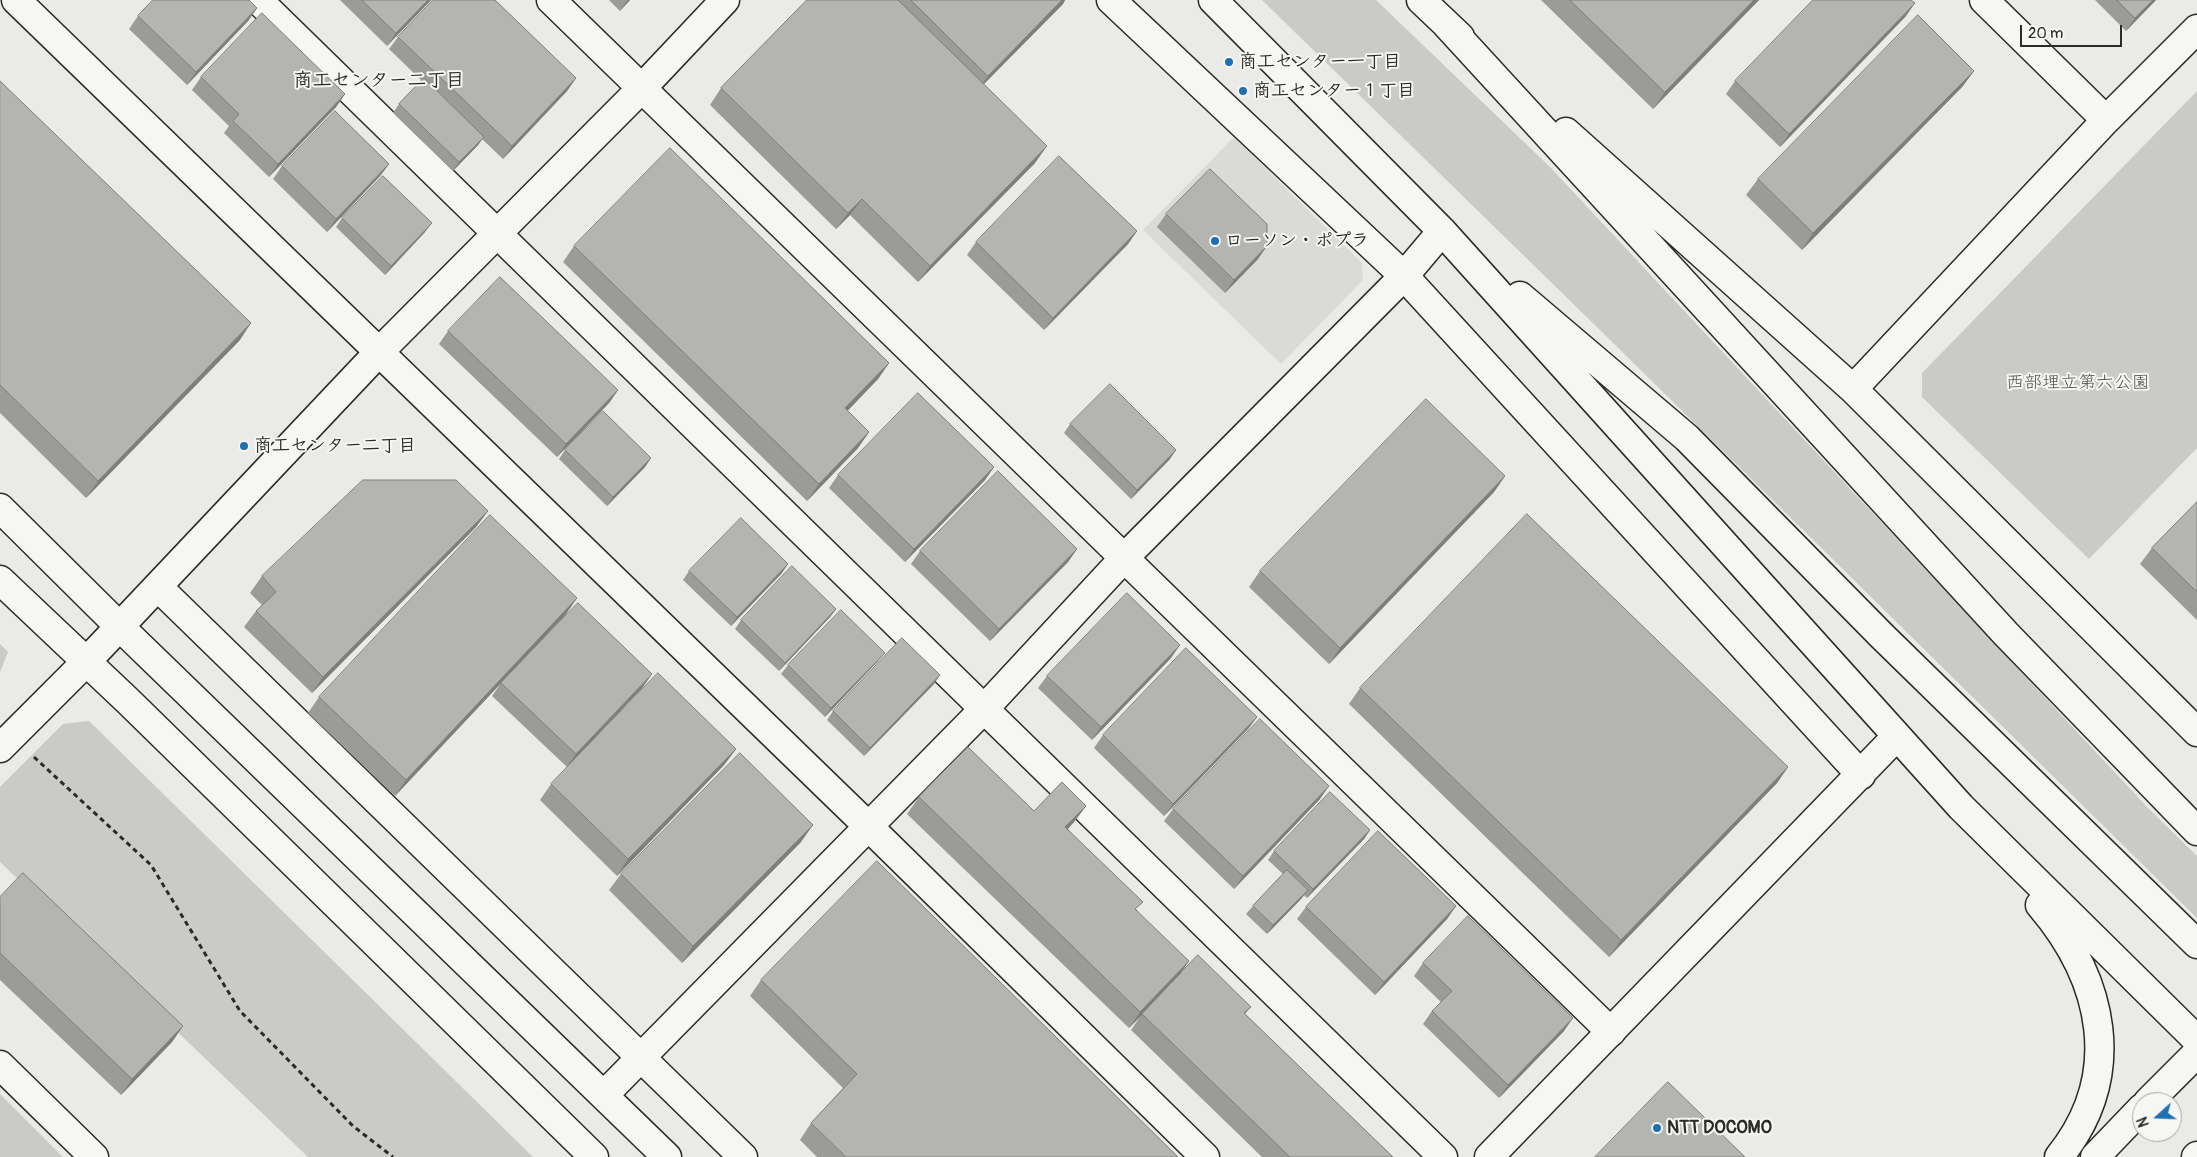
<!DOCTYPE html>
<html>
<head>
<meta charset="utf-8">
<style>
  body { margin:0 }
  #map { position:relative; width:2197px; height:1157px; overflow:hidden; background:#eaeae6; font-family:Pangolin,sans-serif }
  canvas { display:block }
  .north { position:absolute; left:2132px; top:1092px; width:50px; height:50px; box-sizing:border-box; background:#f6f6f2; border:1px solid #a5a5a2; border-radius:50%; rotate:250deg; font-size:14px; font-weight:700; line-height:20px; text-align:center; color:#2b2b2b }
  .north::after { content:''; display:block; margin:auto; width:18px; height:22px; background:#1f6fb2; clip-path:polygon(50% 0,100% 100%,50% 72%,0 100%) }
  .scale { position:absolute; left:2020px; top:25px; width:102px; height:22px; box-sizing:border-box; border:2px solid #2b2b2b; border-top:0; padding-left:6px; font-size:15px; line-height:18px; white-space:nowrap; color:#2b2b2b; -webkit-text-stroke:4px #f6f6f2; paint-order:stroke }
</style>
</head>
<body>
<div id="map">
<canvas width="2197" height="1157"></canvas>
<div class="north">N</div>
<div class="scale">20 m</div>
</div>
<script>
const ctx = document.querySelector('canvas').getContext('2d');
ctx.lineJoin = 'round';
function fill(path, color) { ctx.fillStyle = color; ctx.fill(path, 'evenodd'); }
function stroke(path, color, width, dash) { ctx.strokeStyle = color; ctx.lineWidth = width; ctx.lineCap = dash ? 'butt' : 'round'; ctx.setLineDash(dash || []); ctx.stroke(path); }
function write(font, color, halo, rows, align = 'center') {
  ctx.font = font + ' Pangolin,"Klee One",sans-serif'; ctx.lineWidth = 4; ctx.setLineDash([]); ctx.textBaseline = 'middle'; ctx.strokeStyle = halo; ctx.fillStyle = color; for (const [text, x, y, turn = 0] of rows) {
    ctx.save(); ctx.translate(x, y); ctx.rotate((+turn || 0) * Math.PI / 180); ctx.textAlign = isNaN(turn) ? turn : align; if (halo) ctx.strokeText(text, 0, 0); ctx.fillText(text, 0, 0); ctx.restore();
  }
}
const built = new Path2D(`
  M1234,137L1362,263L1363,280L1281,364L1143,230Z`);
const green = new Path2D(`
  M1262,0H1376L1550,167L2148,808L2197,856V918L1601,331Z
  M2197,91V448L2089,559L1922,397V373Z
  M0,644L8,652L0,672Z
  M89,721L533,1157H308L0,862V787L63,724Z
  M0,1094L63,1157H0Z`);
const path = new Path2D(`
  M34,757L151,865L240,1011L353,1126L393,1157`);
const street = new Path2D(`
  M258,0L1443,1157
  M1111,0L1404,276L1861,775
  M158,587L743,1157
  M0,748L87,661
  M0,1065L94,1157
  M1489,1157L1896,737`);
const secondary = new Path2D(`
  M16,0L868,826L1205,1157
  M551,0L1611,1032
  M1213,0L1442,231L1961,807L2197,1040
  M1421,0L1460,37
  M1984,0L2106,120
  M1446,24L2006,634L2197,831
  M1566,132L1853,389L2197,732
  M1520,296L1687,438L1881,635L2197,944
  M1853,389L2106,120L2197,29
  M0,508L119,626L667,1157
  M0,580L128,701L594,1157
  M87,661L379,352L641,89L725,0
  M2040,905C2104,980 2125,1075 2059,1157
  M604,1095L984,709L1125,557L1404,276L1442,231
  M2148,1102L2197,1053
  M2095,1157L2142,1108
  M2196,1157L2197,1156`);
const wall = new Path2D(`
  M340,0H431L387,46Z
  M609,0H630L620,11Z
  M807,0H1065L1063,4L984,84L1035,163L918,282L850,215L836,229L710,105L721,88Z
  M1541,0H1759L1653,109Z
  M2095,0H2156L2126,31Z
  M257,8L248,21L187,85L129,29L138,16Z
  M1906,16L1780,147L1726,94L1735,81Z
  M398,37L576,78L567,91L503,159L482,139L478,145L453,171L393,113L399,104L422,81L389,49Z
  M1974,71L1962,87L1802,250L1746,195L1758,179Z
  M201,77L345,94L336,107L269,177L224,133L229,126L192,90Z
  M0,81L240,340L86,498L0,413Z
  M389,164L380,176L327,232L273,179L282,166Z
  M1166,214L1258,259L1225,293L1157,227Z
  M342,218L425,232L385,275L336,227Z
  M1137,231L1128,244L1044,330L967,255L976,242Z
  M574,246L889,363L878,379L847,411L869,432L858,448L807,501L563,262Z
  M448,331L618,390L609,403L557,457L439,344Z
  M1070,424L1170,459L1131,499L1064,433Z
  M565,450L651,458L645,467L607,506L559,459Z
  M994,467L985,480L905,562L829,488L838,475Z
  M1505,476L1494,492L1329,664L1249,587L1260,571Z
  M2197,502V620L2140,564L2152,548Z
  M488,511L476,527L312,693L244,627L256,611L262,605L250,593L262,576Z
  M1077,549L1068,562L990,641L911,564L920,551Z
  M689,571L782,573L731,626L683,580Z
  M577,598L566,614L395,796L308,713L319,697Z
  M836,609L830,617L779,671L735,629L741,620Z
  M1171,658L1092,740L1038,688L1047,676Z
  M878,661L825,717L781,674L788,665Z
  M501,683L643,687L567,767L492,696Z
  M934,684L864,756L827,720L833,711Z
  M1360,688L1788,767L1777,783L1609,957L1349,704Z
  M1257,717L1248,729L1164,816L1094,748L1103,735Z
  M736,749L724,765L617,876L540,800L551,784Z
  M919,797L1034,811L1086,806L1074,822L1068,829L1137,910L1181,972L1251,1007L1245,1014L1393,1157H1262L1131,1030L1140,1017L1129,1028L907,814Z
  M1320,799L1234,889L1164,821L1173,809Z
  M1370,830L1364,839L1307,898L1304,895L1301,899L1267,934L1246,914L1253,906L1283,874L1268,860L1274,851Z
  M801,842L682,963L609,890L621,874Z
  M0,897L183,1026L172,1042L121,1095L0,980Z
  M1456,906L1447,919L1375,995L1297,919L1306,907Z
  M1423,963L1564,1031L1499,1098L1423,1024L1432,1011L1441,1002L1414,976Z
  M761,980L1178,1157H817L800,1140L811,1123L843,1088L750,996Z`);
const shadedWall = new Path2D(`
  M428,0H431L387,46L396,33Z
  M628,0H630L620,11L626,2Z
  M1062,0H1065L1063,4L976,92L988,76Z
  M1754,0H1759L1653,109L1665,92Z
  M2153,0H2156L2126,31L2135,18Z
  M1915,3L1906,16L1780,147L1789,134Z
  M257,8L248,21L187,85L196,72Z
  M1974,71L1962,87L1802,250L1813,233Z
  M576,78L567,91L503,159L512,146Z
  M345,94L336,107L269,177L278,164Z
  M484,137L478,145L453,171L459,162Z
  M1047,146L1035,163L918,282L930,266Z
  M389,164L380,176L327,232L336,219Z
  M862,199L850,215L836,229L848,213Z
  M432,223L425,232L385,275L391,266Z
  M1137,231L1128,244L1044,330L1053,318Z
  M1267,246L1258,259L1225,293L1234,280Z
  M251,323L240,340L86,498L98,481Z
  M889,363L878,379L834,425L845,408Z
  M618,390L609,403L557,457L566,444Z
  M869,432L858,448L807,501L819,484Z
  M1176,450L1170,459L1131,499L1137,490Z
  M651,458L645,467L607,506L613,497Z
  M994,467L985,480L905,562L914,549Z
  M1505,476L1494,492L1329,664L1340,648Z
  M488,511L476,527L312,693L323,677Z
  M1077,549L1068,562L990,641L999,629Z
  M788,564L782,573L731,626L737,617Z
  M577,598L566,614L395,796L406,780Z
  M836,609L830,617L779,671L785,663Z
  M1180,645L1171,658L1092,740L1101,727Z
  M885,653L878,661L825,717L831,708Z
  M652,674L643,687L567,767L576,754Z
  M940,675L934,684L864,756L870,748Z
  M1257,717L1248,729L1164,816L1173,804Z
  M736,749L724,765L617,876L628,859Z
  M1788,767L1777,783L1609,957L1621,940Z
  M1329,786L1320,799L1234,889L1243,876Z
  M1086,806L1074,822L1054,843L1065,827Z
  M813,825L801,842L682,963L693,946Z
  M1370,830L1364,839L1307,898L1313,889Z
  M1308,890L1301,899L1267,934L1273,925Z
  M1456,906L1447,919L1375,995L1384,982Z
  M1189,961L1178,978L1129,1028L1140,1012Z
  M1573,1018L1564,1031L1499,1098L1508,1085Z
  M183,1026L172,1042L121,1095L132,1079Z`);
const building = new Path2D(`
  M153,0H249L257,8L196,72L138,16Z
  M362,0H428L396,33Z
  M433,0H495L576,78L512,146L398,37Z
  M807,0H898L1047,146L930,266L862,199L848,213L721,88Z
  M911,0H1062L988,76Z
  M1570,0H1754L1665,92Z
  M1813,0H1911L1915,3L1789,134L1735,81Z
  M2117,0H2153L2135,18Z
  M262,13L345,94L278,164L233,121L239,114L201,77Z
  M1918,15L1974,71L1813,233L1758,179Z
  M424,78L484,137L459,162L399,104Z
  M0,81L251,323L98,481L0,385Z
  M335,111L389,164L336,219L282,166Z
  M670,148L889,363L845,408L869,432L819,484L574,246Z
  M1059,156L1137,231L1053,318L976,242Z
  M1210,169L1267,224V246L1234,280L1166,214Z
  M383,176L432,223L391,266L342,218Z
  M500,277L618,390L566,444L448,331Z
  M1110,384L1176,450L1137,490L1070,424Z
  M918,393L994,467L914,549L838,475Z
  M1426,399L1505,476L1340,648L1260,571Z
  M603,411L651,458L613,497L565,450Z
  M998,471L1077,549L999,629L920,551Z
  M363,480H456L488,511L323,677L256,611L276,592L262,576Z
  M2197,502V592L2152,548Z
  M1527,514L1788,767L1621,940L1360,688Z
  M490,515L577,598L406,780L319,697Z
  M741,518L788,564L737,617L689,571Z
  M792,566L836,609L785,663L741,620Z
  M1127,593L1180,645L1101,727L1047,676Z
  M578,603L652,674L576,754L501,683Z
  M841,610L885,653L831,708L788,665Z
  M902,638L940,675L870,748L833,711Z
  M1186,648L1257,717L1173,804L1103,735Z
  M658,673L736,749L628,859L551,784Z
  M1260,719L1329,786L1243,876L1173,809Z
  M968,747L1034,811L1062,782L1086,806L1065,827L1143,902L1135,909L1189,961L1140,1012L919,797Z
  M740,753L813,825L693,946L621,874Z
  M1330,792L1370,830L1313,889L1274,851Z
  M1378,831L1456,906L1384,982L1306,907Z
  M877,861L1178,1157H846L811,1123L857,1074L761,980Z
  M1287,870L1308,890L1273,925L1253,906Z
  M23,873L183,1026L132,1079L0,953V897Z
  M1468,916L1573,1018L1508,1085L1432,1011L1452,991L1423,963Z
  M1198,955L1251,1007L1244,1013L1393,1157H1290L1142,1014Z
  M1668,1082L1745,1157H1595Z`);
const markers = [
  [1229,62,5,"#1f6fb2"],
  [1243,91,5,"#1f6fb2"],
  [1215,241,5,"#1f6fb2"],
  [244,446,5,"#1f6fb2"],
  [1657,1128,5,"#1f6fb2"]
];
const poiNames = [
  ["商工センター一丁目",1239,62],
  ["商工センター１丁目",1253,91],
  ["ローソン・ポプラ",1225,241],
  ["商工センター二丁目",254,446],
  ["NTT DOCOMO",1667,1128]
];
const parkNames = [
  ["西部埋立第六公園",2078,383]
];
const neighbourhoodNames = [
  ["商工センター二丁目",379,81]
];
fill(built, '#dadad6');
fill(green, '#cacac7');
stroke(street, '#2b2b2b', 31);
stroke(secondary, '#2b2b2b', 31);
stroke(path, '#2b2b2b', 3, [5, 4]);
stroke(street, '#f6f6f2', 28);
stroke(secondary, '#f6f6f2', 28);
fill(wall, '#9b9b98');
fill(shadedWall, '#7e7e7c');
fill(building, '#b4b4b1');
stroke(building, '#7e7e7c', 1);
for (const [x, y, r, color] of markers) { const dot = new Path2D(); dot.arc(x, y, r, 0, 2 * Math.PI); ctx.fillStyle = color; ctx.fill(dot); stroke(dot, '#f6f6f2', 2); }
write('bold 18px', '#2b2b2b', '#f6f6f2', poiNames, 'left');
write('18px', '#535352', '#f6f6f2', parkNames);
write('bold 19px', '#2b2b2b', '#f6f6f2', neighbourhoodNames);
</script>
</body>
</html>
